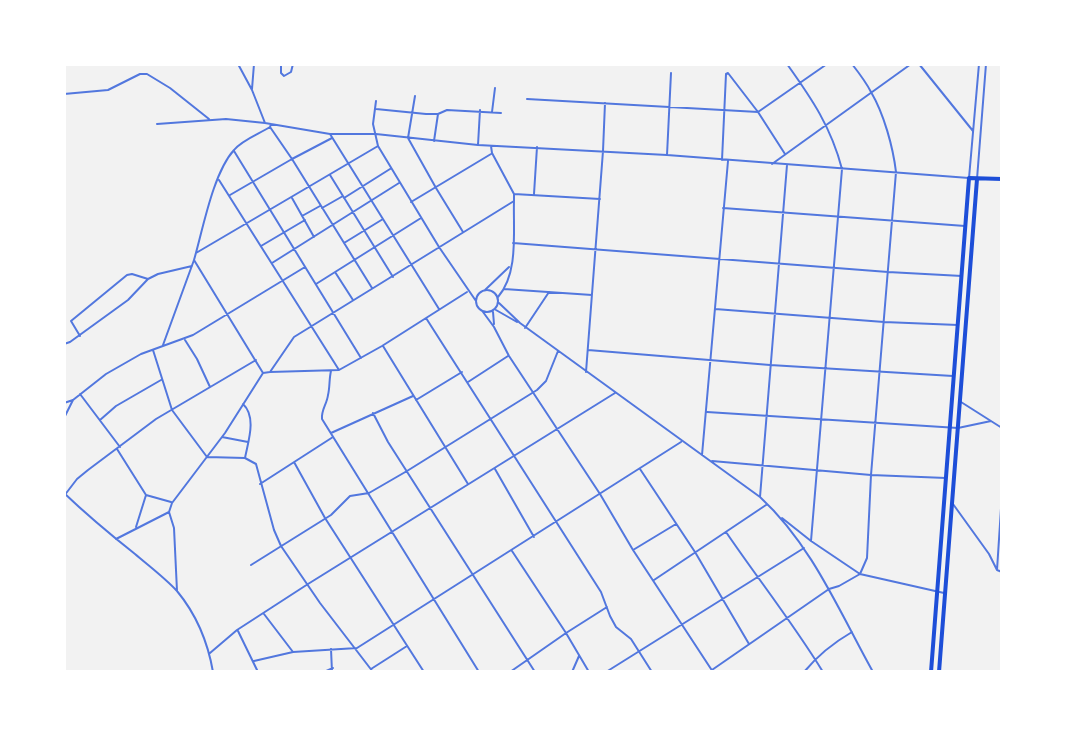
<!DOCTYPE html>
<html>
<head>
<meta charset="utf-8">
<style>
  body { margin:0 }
  #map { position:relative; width:1066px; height:736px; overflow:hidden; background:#f2f2f2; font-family:Poppins,sans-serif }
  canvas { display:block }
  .frame { position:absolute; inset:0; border:66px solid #fff; pointer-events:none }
</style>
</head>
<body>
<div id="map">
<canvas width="1066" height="736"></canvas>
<div class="frame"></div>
</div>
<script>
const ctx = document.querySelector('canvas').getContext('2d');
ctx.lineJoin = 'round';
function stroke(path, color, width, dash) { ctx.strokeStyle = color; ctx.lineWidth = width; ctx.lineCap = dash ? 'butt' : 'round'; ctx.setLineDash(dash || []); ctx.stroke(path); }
const minor = new Path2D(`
  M238,64L252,90L265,123
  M281,64V73L284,76L291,72L293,64
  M787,64C812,99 831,127 842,169L811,541
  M919,64L973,131
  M252,89L254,64
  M64,94L108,90L140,74H147L170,88L209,119
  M415,96L408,138L436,188L463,232
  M527,99L758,112L827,64
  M376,101L373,124L378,146L439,247L476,301
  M376,109L426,114H438L447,110L501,113
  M492,112L495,88
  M157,124L226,119L265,123L330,134H376L478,145L667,155L969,178L979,64
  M270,127L292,159L372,288
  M330,134L439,309
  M434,141L438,114
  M478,145L480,110
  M491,146L492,153L514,194V201C513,231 519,273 498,297
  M234,151L361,358
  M667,155L671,73
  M722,160L726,74L728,73L758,112L785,154
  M772,164L911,64
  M330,175L393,277
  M977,179L986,64
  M219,180L339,370
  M514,194L600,199
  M534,194L537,147
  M230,195L292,159L332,138
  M292,198L314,237
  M344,198L390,169
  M411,202L491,154
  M322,208L343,196
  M723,208L965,226
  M302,216L320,206
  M344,243L383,219
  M513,243L888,272L962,276
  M261,246L305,220
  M196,253L378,146
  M272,263L399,183
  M335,272L353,300
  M316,284L421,218
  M504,289L592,295
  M476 301a11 11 0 1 1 22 0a11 11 0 1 1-22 0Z
  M485,290L509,267
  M499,303L520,323L760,497C812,545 839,611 873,672
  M715,309L884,322L958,325
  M496,310L517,322
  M483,312L494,327L509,356L600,494L633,550L713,672
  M493,312L494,324
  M426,318L601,592L610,616L616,627L631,639L652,672
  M525,328L549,292
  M80,336L71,321L127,275L132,274L148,279
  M185,340L197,359L210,387
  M64,344L70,342L128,300L148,279L158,274L192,266
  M163,345L194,260
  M383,346L468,484
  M153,350L172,410L207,457L245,458L256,464L274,530L281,546L320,603L373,672
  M588,350L770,365L953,376
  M331,371C329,379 330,387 328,395C327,404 321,410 322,419L479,672
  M270,372L339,370L382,346L467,292
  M586,372L603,151L605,103
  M263,373L194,260C203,229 213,173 234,150C242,140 259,134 270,127L271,124
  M468,382L508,356
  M80,394L120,447
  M416,400L462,372
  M961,402L1002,428
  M64,403L73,400L106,374L141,354L193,335L305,267
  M243,404C257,417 248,442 245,458
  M707,412L958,428L991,421
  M373,413L388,442L535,672
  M64,418L73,400
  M100,420L116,406L161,380
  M331,433L413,396
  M222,437L248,442
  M117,449L146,495L171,502
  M702,455L728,161
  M712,461L871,475L946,478
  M294,462L325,518L424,672
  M495,469L534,537
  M640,469L695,552L749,644
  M260,484L333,437
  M64,493C87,515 111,535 135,554C149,566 165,578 177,591C196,614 208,643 213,672
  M64,496L77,479L88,470L156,419L256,360
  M760,497L787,165
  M953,504L989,554L997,570L1002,572
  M782,518L811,541L860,574L944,593
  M136,527L146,495
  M726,532C758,579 793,623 823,672
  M116,539L169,512
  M633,550L676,524
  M251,565L331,515L350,496L369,493L407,471L537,390L546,381L558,351
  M997,570L1002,493
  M654,580L766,505
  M177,591L174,528L169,512L172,503L225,433L263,373L270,372L294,337L514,201
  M264,614L293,652L357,648L681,442
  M238,631L258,672
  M331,649L332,672
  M210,653L237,630L308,584L615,393
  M254,661L293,652
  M371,669L407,646
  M324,672L333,668
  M510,672L566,633L512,551
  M572,672L579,656
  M589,672L566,633L607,607
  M606,672L804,548
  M709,672L829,589L839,586L860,574L867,558L871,475L896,172C893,147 884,114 871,92C866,82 859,73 852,64
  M804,672C818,655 833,643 852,632`);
const primary = new Path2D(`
  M931,672L969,178L1002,179
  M939,672L977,179`);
stroke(minor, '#5277de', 2);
stroke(primary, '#1d4ed8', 4);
</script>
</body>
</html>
